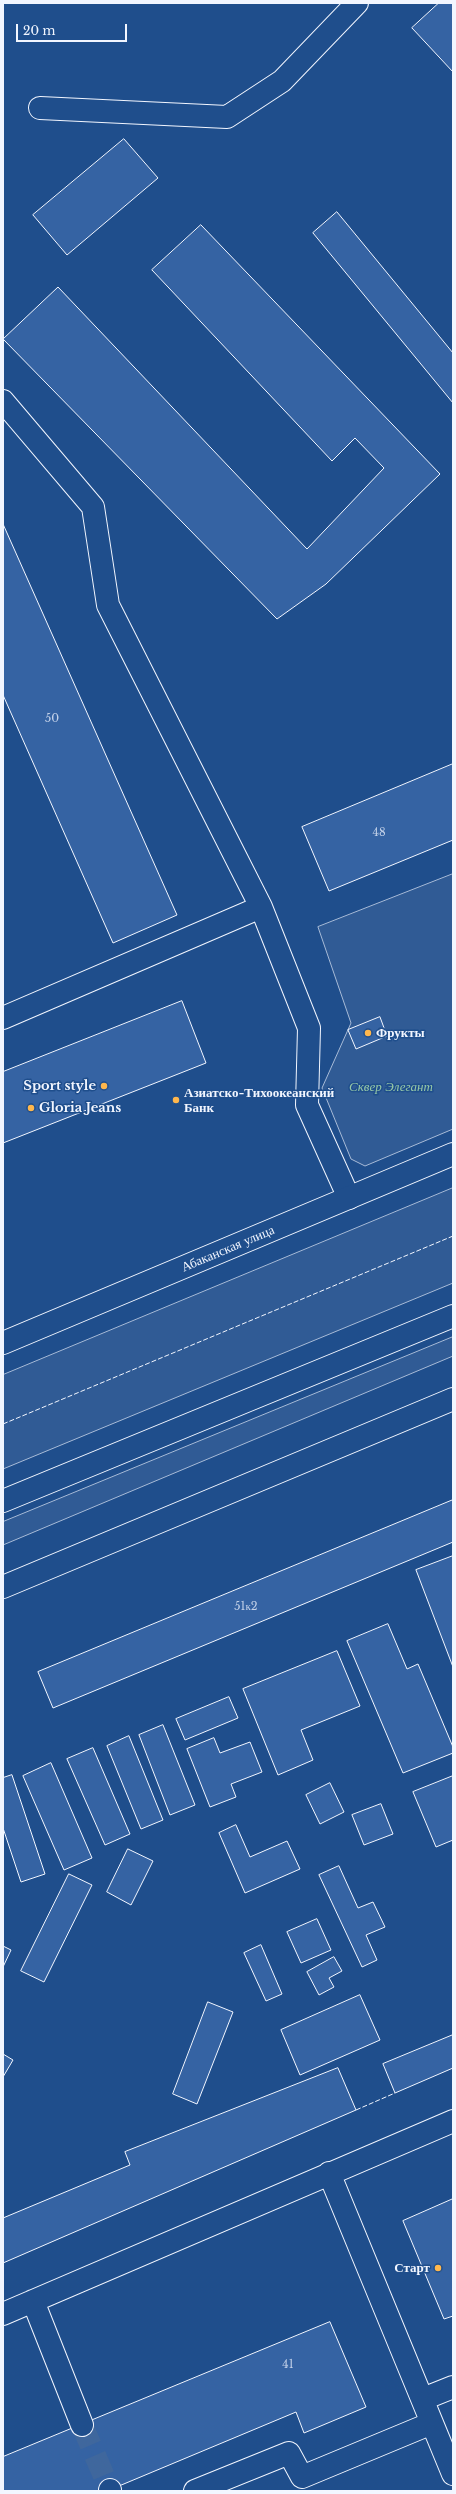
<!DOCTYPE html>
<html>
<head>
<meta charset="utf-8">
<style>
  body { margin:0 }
  #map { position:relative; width:456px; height:2494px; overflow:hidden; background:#1f4e8c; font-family:"Libre Baskerville",serif }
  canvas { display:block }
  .frame { position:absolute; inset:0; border:4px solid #f2f6ff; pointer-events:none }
  .scale { position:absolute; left:16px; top:24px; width:111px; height:18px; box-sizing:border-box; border:2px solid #f2f6ff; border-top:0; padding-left:5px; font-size:12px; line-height:14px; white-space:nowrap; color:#f2f6ff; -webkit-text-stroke:3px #1f4e8c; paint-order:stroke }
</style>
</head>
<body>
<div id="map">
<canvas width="456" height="2494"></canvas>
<div class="frame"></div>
<div class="scale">20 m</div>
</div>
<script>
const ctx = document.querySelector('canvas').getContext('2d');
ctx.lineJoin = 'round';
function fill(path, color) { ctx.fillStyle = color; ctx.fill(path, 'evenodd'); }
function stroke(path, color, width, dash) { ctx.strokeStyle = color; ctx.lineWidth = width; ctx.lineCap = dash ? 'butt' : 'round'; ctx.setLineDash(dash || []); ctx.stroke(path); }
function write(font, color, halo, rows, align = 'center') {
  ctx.font = font + ' "Libre Baskerville",serif'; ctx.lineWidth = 3; ctx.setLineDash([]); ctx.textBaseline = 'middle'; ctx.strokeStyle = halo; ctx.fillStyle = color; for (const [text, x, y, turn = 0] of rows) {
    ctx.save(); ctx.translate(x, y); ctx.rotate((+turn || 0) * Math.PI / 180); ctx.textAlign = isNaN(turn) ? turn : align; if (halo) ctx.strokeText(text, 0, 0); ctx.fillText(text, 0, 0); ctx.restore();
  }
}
const built = new Path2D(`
  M453,874V1129L365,1166L351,1159L322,1088L351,1023L318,927Z
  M453,1188V1283L3,1469V1375Z
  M453,1337V1356L3,1545V1522Z`);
const building = new Path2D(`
  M439,3H453V72L412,28Z
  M124,139L158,178L67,255L33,215Z
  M337,212L453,353V403L313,233Z
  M201,225L440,474L326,584L277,619L3,339L58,287L307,549L384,468L355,438L332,461L152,270Z
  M3,524L177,915L113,943L3,695Z
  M453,764V840L329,891L302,827Z
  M182,1001L206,1063L3,1143V1072Z
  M380,1017L387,1036L356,1049L348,1030Z
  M453,1500V1542L53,1708L38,1672Z
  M453,1556V1667L416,1570Z
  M388,1624L407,1669L418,1664L453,1747V1753L403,1773L347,1641Z
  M337,1651L360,1706L301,1730L313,1760L278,1775L243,1689Z
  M229,1697L238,1718L185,1740L176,1719Z
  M163,1725L195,1805L170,1815L139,1735Z
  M129,1736L163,1820L141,1829L107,1746Z
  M214,1738L220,1753L250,1742L262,1772L231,1784L236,1797L210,1807L187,1749Z
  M93,1748L130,1834L105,1845L67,1759Z
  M51,1763L92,1858L64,1870L23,1776Z
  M12,1775L45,1874L21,1882L3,1828V1778Z
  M453,1776V1840L436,1847L413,1792Z
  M330,1783L344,1812L320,1824L306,1795Z
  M381,1804L393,1834L364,1845L352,1815Z
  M236,1825L250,1857L287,1841L300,1869L245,1893L219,1833Z
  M128,1849L153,1861L131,1905L107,1892Z
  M339,1866L358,1908L373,1902L385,1927L366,1935L377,1960L362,1967L319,1875Z
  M69,1874L92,1885L44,1982L21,1971Z
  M317,1919L331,1950L301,1963L287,1932Z
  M261,1945L282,1994L266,2001L244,1953Z
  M3,1946L11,1950L3,1967Z
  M334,1957L342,1971L329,1978L334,1987L319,1995L307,1972Z
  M360,1995L380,2040L300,2075L281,2030Z
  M208,2002L233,2012L197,2104L173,2094Z
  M453,2035V2068L395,2093L383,2064Z
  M3,2054L13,2060L3,2077Z
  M338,2068L356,2110L3,2263V2218L130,2165L125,2152Z
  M453,2199V2316L444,2319L403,2221Z
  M330,2322L366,2407L304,2433L296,2412L107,2491H3V2457Z`);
const minorTunnel = new Path2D(`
  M82,2425L110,2490`);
const minor = new Path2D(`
  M40,108L227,117L282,81L357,3
  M3,401L93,507L108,605L261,907L309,1028L307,1105L349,1198
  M3,1018L261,907
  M3,1587L453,1399
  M329,2173L453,2474
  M33,2301L82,2425
  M3,2314L453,2121
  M423,2399L453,2387
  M110,2490V2491
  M195,2491L289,2453L302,2477L432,2423`);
const major = new Path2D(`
  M3,1343L453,1154
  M3,1501L453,1316`);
const fence = new Path2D(`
  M3,1424L453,1236
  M356,2110L395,2093`);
const markers = [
  [368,1033,4,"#ffb74d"],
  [104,1086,4,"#ffb74d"],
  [176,1100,4,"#ffb74d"],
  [31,1108,4,"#ffb74d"],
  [438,2268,4,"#ffb74d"]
];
const numberNames = [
  ["50",52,719],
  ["48",379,833],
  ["51к2",246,1607],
  ["41",288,2365]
];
const poiNames = [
  ["Фрукты",376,1033],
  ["Sport style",96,1086,"right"],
  ["Азиатско-Тихоокеанский",184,1093],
  ["Банк",184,1108],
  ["Gloria Jeans",39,1108],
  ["Старт",430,2268,"right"]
];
const parkNames = [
  ["Сквер Элегант",391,1087]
];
const streetNames = [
  ["Абаканская улица",228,1249,-23]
];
fill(built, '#305b95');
stroke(built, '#a8bbd7', 1);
fill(building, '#3563a3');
stroke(building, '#f2f6ff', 1);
stroke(minorTunnel, '#3f679d', 22, [22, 11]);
stroke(minor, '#f2f6ff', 24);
stroke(major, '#f2f6ff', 24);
stroke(minor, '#1f4e8c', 22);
stroke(major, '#1f4e8c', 22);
stroke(fence, '#f2f6ff', 1, [5, 2]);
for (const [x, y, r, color] of markers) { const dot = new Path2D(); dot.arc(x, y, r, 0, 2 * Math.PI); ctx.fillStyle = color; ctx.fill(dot); stroke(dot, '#1f4e8c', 1.5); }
write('11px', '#c3d1e8', null, numberNames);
write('bold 13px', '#f2f6ff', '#1f4e8c', poiNames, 'left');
write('italic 13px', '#97c8a6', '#1f4e8c', parkNames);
write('13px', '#f2f6ff', '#1f4e8c', streetNames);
</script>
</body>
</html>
